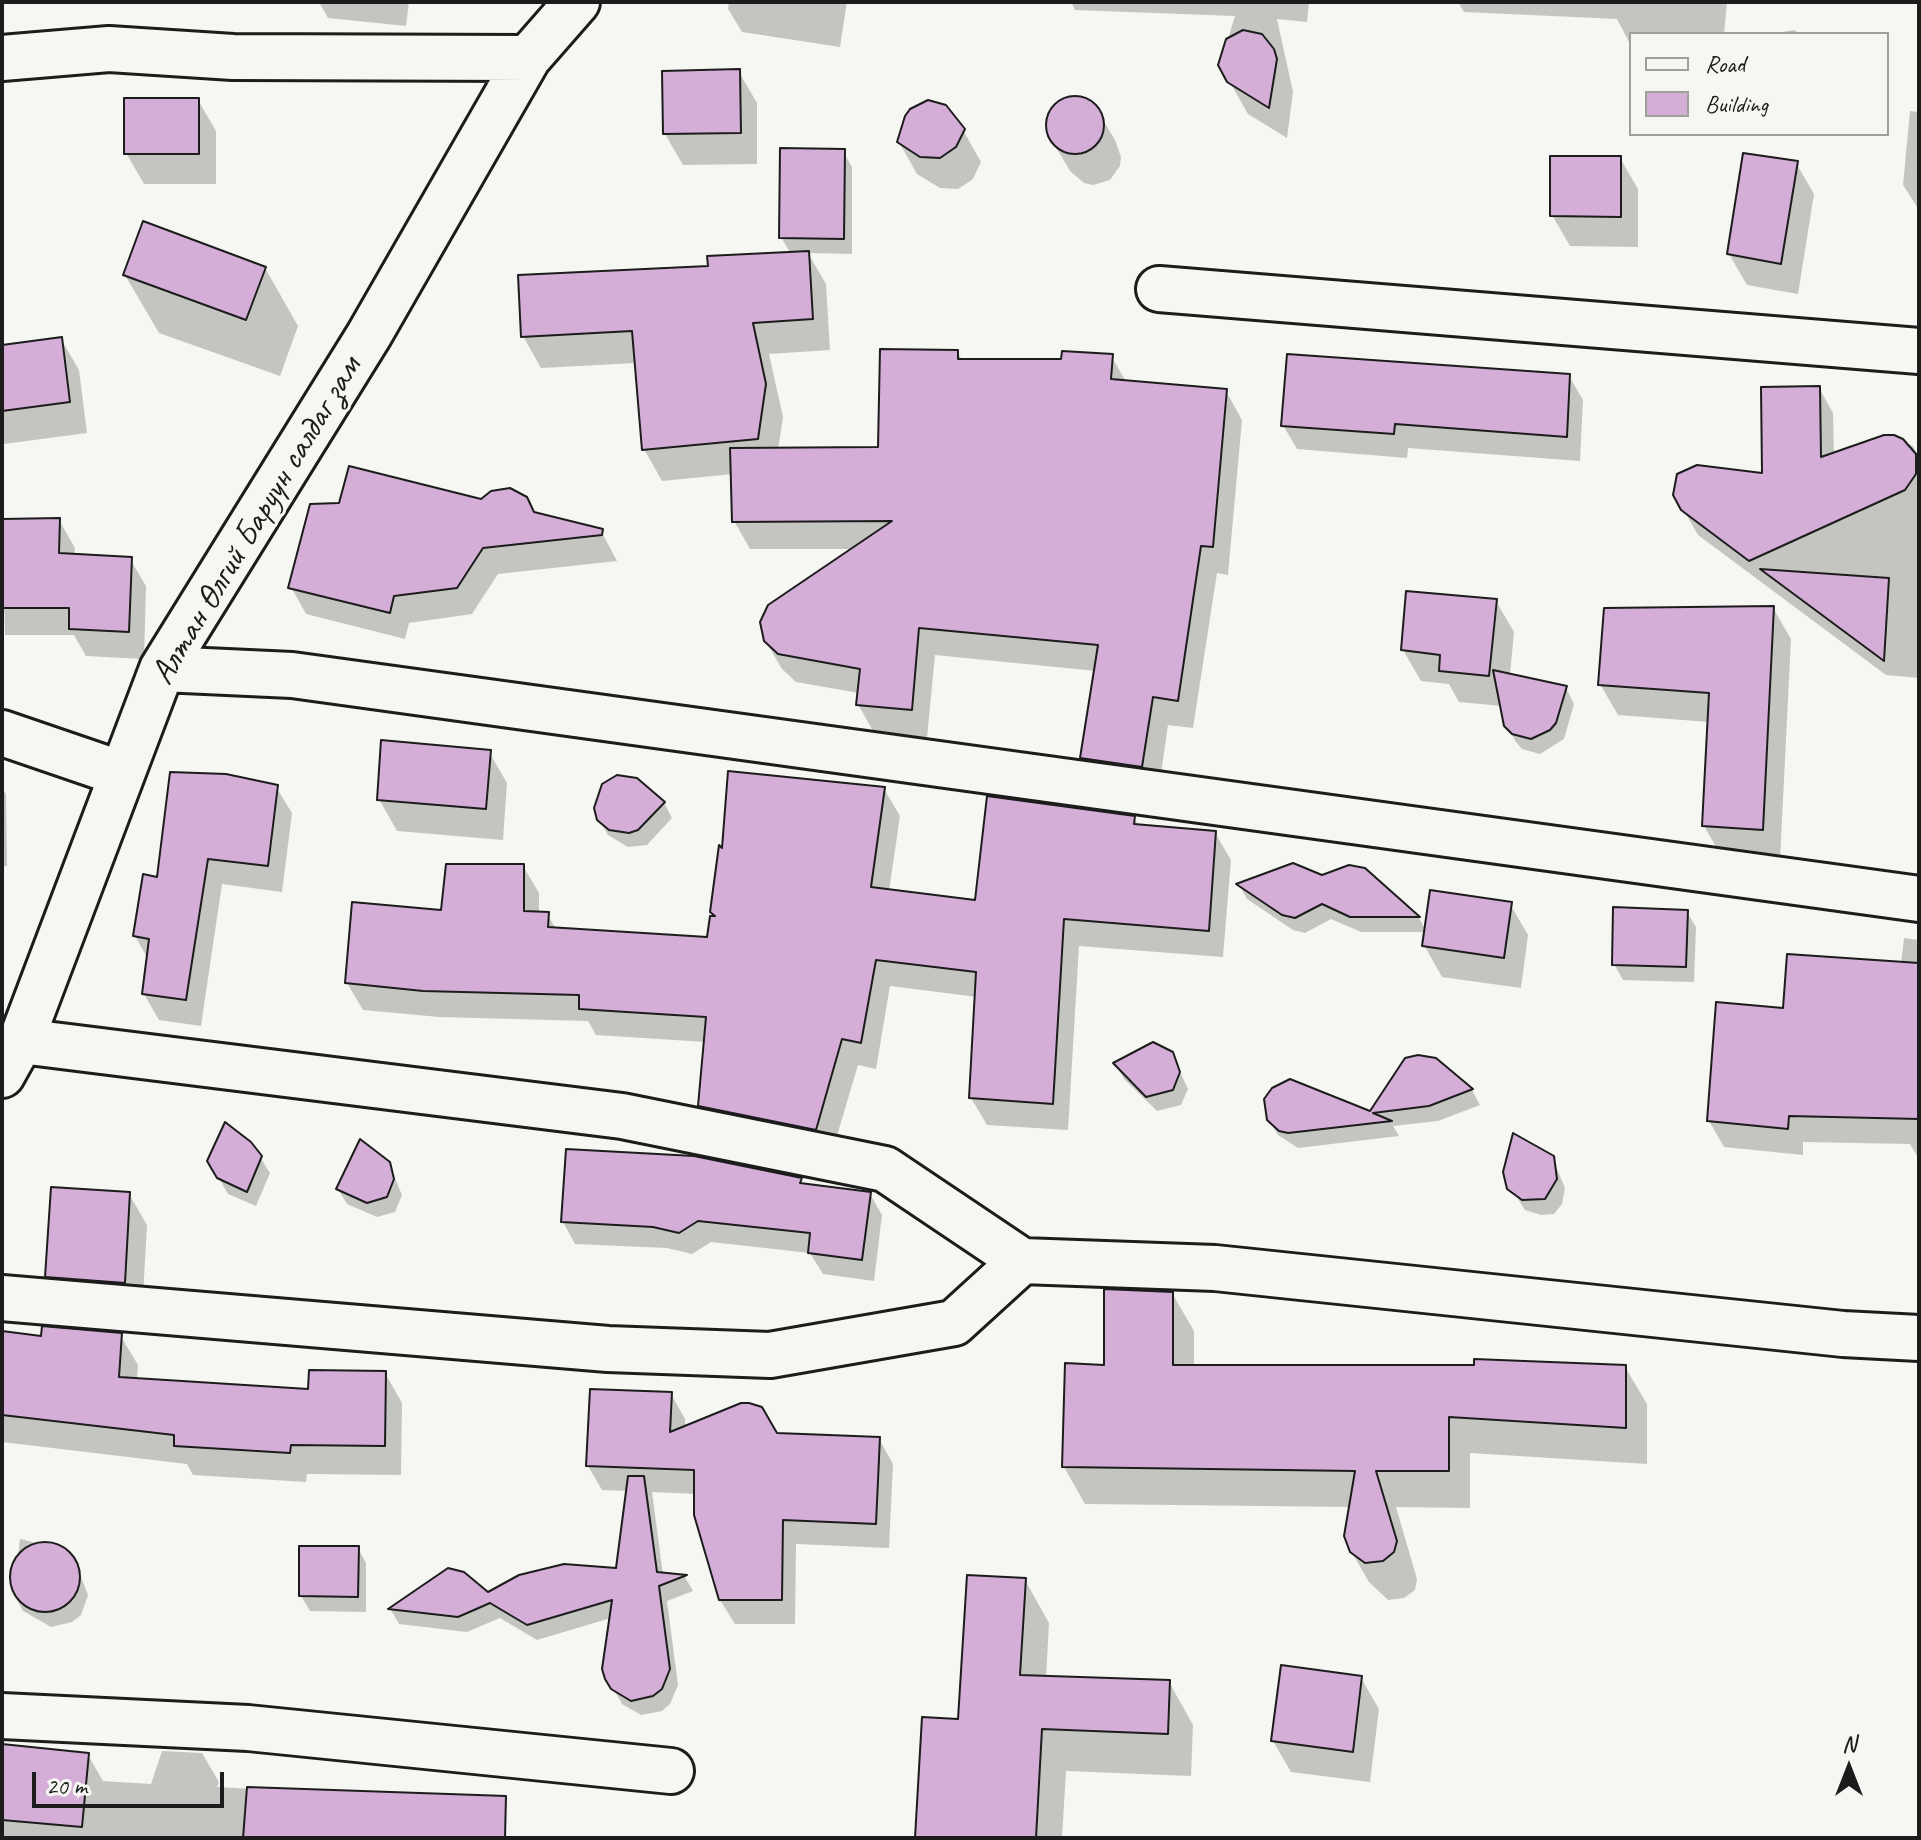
<!DOCTYPE html>
<html>
<head>
<meta charset="utf-8">
<style>
  body { margin:0 }
  #map { position:relative; width:1921px; height:1840px; overflow:hidden; background:#f6f6f2; font-family:Caveat,sans-serif }
  canvas { display:block }
  .frame { position:absolute; inset:0; border:4px solid #1c1c1c; pointer-events:none }
  .legend { position:absolute; left:1629px; top:32px; width:260px; height:104px; box-sizing:border-box; background:#f6f6f2; border:2px solid #9f9f9c; margin:0; padding:10px 14px; list-style:none; font-size:24px; color:#1c1c1c }
  .legend li { display:flex; align-items:center; gap:16px; height:40px }
  .legend b { width:40px; border:2px solid #9f9f9c }
  .north { position:absolute; left:1809px; top:1728px; width:80px; height:80px; -webkit-text-stroke:6px #f6f6f2; paint-order:stroke; rotate:0deg; font-size:22px; font-weight:700; line-height:32px; text-align:center; color:#1c1c1c }
  .north::after { content:''; display:block; margin:auto; width:28px; height:36px; background:#1c1c1c; clip-path:polygon(50% 0,100% 100%,50% 72%,0 100%) }
  .scale { position:absolute; left:32px; top:1772px; width:192px; height:36px; box-sizing:border-box; border:4px solid #1c1c1c; border-top:0; padding-left:10px; font-size:24px; line-height:28px; white-space:nowrap; color:#1c1c1c; -webkit-text-stroke:6px #f6f6f2; paint-order:stroke }
</style>
</head>
<body>
<div id="map">
<canvas width="1921" height="1840"></canvas>
<div class="frame"></div>
<ul class="legend">
<li><b style="height:10px;background:#f6f6f2"></b>Road</li>
<li><b style="height:22px;background:#d4aed7"></b>Building</li>
</ul>
<div class="north">N</div>
<div class="scale">20 m</div>
</div>
<script>
const ctx = document.querySelector('canvas').getContext('2d');
ctx.lineJoin = 'round';
function fill(path, color) { ctx.fillStyle = color; ctx.fill(path, 'evenodd'); }
function stroke(path, color, width, dash) { ctx.strokeStyle = color; ctx.lineWidth = width; ctx.lineCap = dash ? 'butt' : 'round'; ctx.setLineDash(dash || []); ctx.stroke(path); }
function write(font, color, halo, rows, align = 'center') {
  ctx.font = font + ' Caveat,sans-serif'; ctx.lineWidth = 6; ctx.setLineDash([]); ctx.textBaseline = 'middle'; ctx.strokeStyle = halo; ctx.fillStyle = color; for (const [text, x, y, turn = 0] of rows) {
    ctx.save(); ctx.translate(x, y); ctx.rotate((+turn || 0) * Math.PI / 180); ctx.textAlign = isNaN(turn) ? turn : align; if (halo) ctx.strokeText(text, 0, 0); ctx.fillText(text, 0, 0); ctx.restore();
  }
}
const shadow = new Path2D(`
  M319,2H409L406,26L328,18Z
  M729,2H847L840,47L742,32L728,9Z
  M1071,2H1309L1307,22L1277,19L1293,92L1287,138L1248,114L1220,65L1235,16L1075,10Z
  M1458,2H1727L1724,34H1631V46L1617,19L1464,12Z
  M1794,30L1801,34H1772Z
  M739,72L757,103V164L683,165L665,134Z
  M1072,98H1080L1096,108L1115,140L1121,157L1120,166L1110,180L1093,185L1084,183L1070,171L1051,139L1046,127L1056,106Z
  M198,100L216,131V184H144L126,153Z
  M1910,111L1919,112V210L1903,185Z
  M963,130L981,162L973,179L958,189L940,188L917,174L899,142Z
  M843,151L852,167V254L808,253L826,284L830,350L769,354L783,417L778,450L880,449L957,352L963,361H1063L1111,356L1127,383L1226,391L1242,420L1228,575L1217,573L1193,728L1168,725L1158,794L1099,786L1083,758L1096,671L935,655L927,738L874,733L858,704L859,693L796,682L782,669L765,640L854,549H750L734,521L733,474L662,481L644,449L636,363L541,368L523,336L710,268L791,254L781,237Z
  M1620,158L1638,189V247L1570,246L1552,215Z
  M1796,163L1814,194L1798,294L1747,285L1729,254Z
  M265,268L298,326L280,376L159,333L125,275Z
  M61,339L79,370L87,433L4,444L2,347Z
  M1569,376L1583,400L1580,461L1408,448L1407,458L1297,449L1283,425Z
  M1819,388L1833,413L1834,454L1893,437L1913,446L1919,457V678L1886,675L1698,535L1675,495L1764,475Z
  M535,514L601,531L617,561L498,574L472,614L409,623L405,639L306,614L291,587Z
  M59,520L75,548L74,556L130,559L146,586L144,659L86,656L74,635H5L2,521Z
  M1496,601L1514,632L1510,675L1566,688L1574,704L1564,739L1540,754L1522,749L1516,742L1506,725L1502,706L1459,702L1449,684L1421,681L1403,650Z
  M1773,608L1791,639L1780,860L1722,857L1704,826L1709,722L1618,715L1600,684Z
  M489,752L507,783L503,840L397,831L379,799Z
  M610,780L664,803L672,818L647,845L628,847L608,835L599,819L596,800Z
  M276,787L292,813L282,892L222,884L201,1026L159,1020L144,994L148,959L135,936L158,879Z
  M2,788L6,794L7,866H2Z
  M884,789L900,816L889,891L977,902L1134,818L1139,827L1215,833L1231,860L1223,957L1079,946L1068,1130L987,1125L971,1098L977,997L890,986L876,1069L858,1065L831,1156L716,1133L700,1105L706,1042L596,1035L588,1021L439,1017L363,1010L347,983L443,912L523,866L539,893V913L547,914L556,929L709,939L716,918L712,912Z
  M1364,870L1419,918L1426,931L1510,904L1528,935L1521,988L1442,977L1424,945L1426,932H1361L1331,919L1305,933L1293,930L1247,899L1239,885Z
  M1687,912L1696,927L1694,982L1623,980L1614,964Z
  M1904,938L1919,940V1159L1910,1144L1803,1142V1155L1724,1147L1709,1121L1785,1010L1901,964Z
  M1172,1054L1188,1089L1181,1105L1157,1111L1124,1079L1116,1064Z
  M1435,1060L1472,1090L1480,1105L1438,1121L1393,1126L1399,1136L1298,1148L1278,1135L1268,1119L1370,1114Z
  M260,1157L270,1173L256,1206L228,1194L209,1161Z
  M1552,1157L1565,1188L1562,1204L1554,1214L1541,1215L1525,1210L1506,1180Z
  M389,1164L402,1195L395,1212L377,1217L347,1204L338,1189Z
  M800,1180L804,1185L870,1194L882,1215L874,1281L823,1274L810,1253L711,1242L692,1254L667,1248L575,1244L563,1222Z
  M129,1194L147,1225L142,1314L65,1307L47,1276Z
  M1172,1293L1194,1331V1367H1625L1647,1404V1464L1470,1453V1508L1396,1507L1417,1579L1415,1590L1404,1598L1388,1600L1369,1582L1347,1544L1351,1507L1085,1504L1064,1467L1106,1367Z
  M2,1333L43,1338L120,1335L138,1365L137,1380L310,1391L385,1373L402,1403L401,1475L307,1474L306,1482L193,1475L187,1464L2,1442Z
  M671,1394L685,1419V1428L879,1439L893,1464L889,1548L796,1544L795,1624H735L720,1600L696,1494L652,1492L663,1575L685,1577L693,1591L667,1601L678,1685L670,1704L662,1711L641,1715L622,1704L613,1688L611,1618L537,1640L500,1618L467,1632L399,1624L391,1610L448,1571L488,1594L618,1571L628,1491L602,1490L588,1466Z
  M20,1539L64,1550L77,1567L88,1595L81,1615L72,1622L51,1627L23,1611L14,1595Z
  M358,1548L366,1563V1612L310,1611L301,1596Z
  M1025,1580L1049,1623L1046,1678L1169,1682L1193,1725L1191,1776L1066,1771L1062,1838H917L960,1721Z
  M1361,1678L1379,1709L1370,1782L1291,1772L1273,1741Z
  M2,1746L88,1755L103,1781L151,1784L162,1751L202,1753L219,1782L217,1787L324,1793V1789L410,1793L426,1838H4Z`);
const building = new Path2D(`
  M1243,30L1262,34L1274,49L1277,59L1269,108L1227,82L1218,65L1226,39Z
  M740,69L741,133L663,134L662,71Z
  M1046 125a29 29 0 1 1 58 0a29 29 0 1 1-58 0Z
  M124,98H199V154H124Z
  M928,100L946,105L965,129L956,147L940,158L920,157L897,142L905,116L910,109Z
  M780,148L845,149L844,239L779,238Z
  M1743,153L1798,161L1781,264L1727,254Z
  M1550,156H1621V217L1550,216Z
  M143,221L266,267L246,320L123,275Z
  M809,251L813,319L753,323L766,384L758,439L642,450L632,331L521,337L518,275L708,266L707,256Z
  M62,337L70,402L2,411V345Z
  M880,349L958,350V359H1061L1062,351L1113,354L1111,379L1227,389L1213,547L1201,546L1178,701L1153,697L1142,767L1080,758L1098,645L919,628L912,710L856,705L860,669L778,654L764,641L760,622L768,605L892,521L732,522L730,448L878,447Z
  M1287,354L1570,374L1567,437L1395,424L1394,434L1281,426Z
  M1820,386L1821,457L1884,435H1894L1903,439L1916,454V474L1905,490L1749,561L1681,510L1673,495L1677,474L1697,465L1762,473L1761,387Z
  M349,466L481,499L491,491L510,488L527,497L534,512L603,529L602,535L483,548L457,588L394,596L390,613L288,588L310,504L339,503Z
  M60,518L59,553L132,557L129,632L69,629V608H2V519Z
  M1760,569L1889,578L1884,661Z
  M1406,591L1497,599L1489,676L1439,671L1440,655L1401,650Z
  M1774,606L1763,830L1702,826L1709,693L1598,685L1604,608Z
  M1493,670L1567,686L1556,723L1550,730L1531,739L1512,734L1504,726Z
  M381,740L491,750L486,809L377,800Z
  M728,771L885,787L871,887L975,900L987,796L1135,816L1134,824L1216,831L1209,931L1064,919L1053,1104L969,1098L976,972L876,960L861,1043L842,1039L816,1130L698,1106L706,1017L579,1009V995L423,991L345,983L352,902L441,910L446,864H524V911L549,912L548,927L707,937L710,916H715L710,912L719,845L722,848Z
  M170,772L226,774L278,785L268,866L208,859L186,1000L142,994L149,939L133,936L143,874L157,877Z
  M617,775L637,778L665,802L638,830L629,833L609,830L597,820L594,808L602,784Z
  M1293,863L1322,875L1349,865L1365,868L1420,917H1350L1322,904L1295,918L1282,915L1236,884Z
  M1430,890L1512,902L1504,958L1422,946Z
  M1613,907L1688,910L1686,967L1612,965Z
  M1787,954L1919,963V1119L1789,1116L1788,1129L1707,1121L1716,1002L1783,1008Z
  M1153,1042L1173,1052L1180,1072L1173,1090L1146,1097L1113,1063Z
  M1418,1055L1436,1058L1473,1089L1429,1106L1373,1113L1392,1121L1288,1133L1279,1131L1267,1120L1264,1099L1272,1088L1290,1079L1370,1111L1405,1058Z
  M225,1122L251,1142L262,1156L247,1192L217,1178L207,1161Z
  M1513,1133L1554,1156L1557,1179L1545,1199L1522,1200L1507,1189L1503,1172Z
  M360,1139L390,1162L394,1179L387,1197L367,1203L336,1189Z
  M566,1149L694,1156L802,1178L800,1183L871,1192L862,1260L808,1253L810,1233L698,1221L679,1233L653,1227L561,1222Z
  M51,1187L130,1192L125,1283L45,1277Z
  M1104,1289L1173,1292V1365H1474V1359L1626,1365V1428L1449,1417V1471H1376L1397,1541L1394,1552L1383,1561L1365,1563L1350,1552L1344,1536L1355,1471L1062,1467L1065,1363L1104,1365Z
  M42,1326L122,1333L119,1377L308,1389L309,1370L386,1371L385,1446L291,1445L290,1453L174,1446V1435L2,1415V1331L41,1336Z
  M590,1389L672,1392L670,1432L741,1403H749L762,1407L777,1433L880,1437L876,1524L783,1520L782,1600H719L694,1515V1470L586,1466Z
  M628,1476H644L657,1572L687,1575L659,1586L670,1669L662,1689L653,1696L631,1701L611,1689L605,1679L602,1669L612,1600L527,1625L490,1603L458,1617L388,1609L448,1568L464,1572L488,1592L519,1575L564,1564L616,1568Z
  M10 1577a35 35 0 1 1 70 0a35 35 0 1 1-70 0Z
  M299,1546H359L358,1597L299,1596Z
  M967,1575L1026,1578L1020,1675L1170,1680L1168,1734L1042,1729L1036,1838H915L922,1717L958,1719Z
  M1281,1665L1362,1676L1353,1752L1271,1741Z
  M2,1744L89,1753L82,1827L2,1820Z
  M247,1787L506,1796L505,1838H243Z`);
const minor = new Path2D(`
  M2,58L109,49L233,57L528,58
  M1159,289L1919,351
  M162,669L292,675L1919,899
  M2,733L122,774
  M21,1041L622,1116L885,1169L1022,1261
  M2,1075L21,1041L162,669L369,335L528,58L577,2
  M2,1298L608,1349L770,1355L954,1323L1022,1261L1215,1268L1843,1334L1919,1338
  M2,1716L248,1728L671,1771`);
const streetNames = [
  ["Алтан Өлгий Баруун салдаг зам",257,521,-59]
];
fill(shadow, '#0003');
fill(building, '#d4aed7');
stroke(building, '#1c1c1c', 2);
stroke(minor, '#1c1c1c', 50);
stroke(minor, '#f6f6f2', 44);
write('34px', '#1c1c1c', '#f6f6f2', streetNames);
</script>
</body>
</html>
